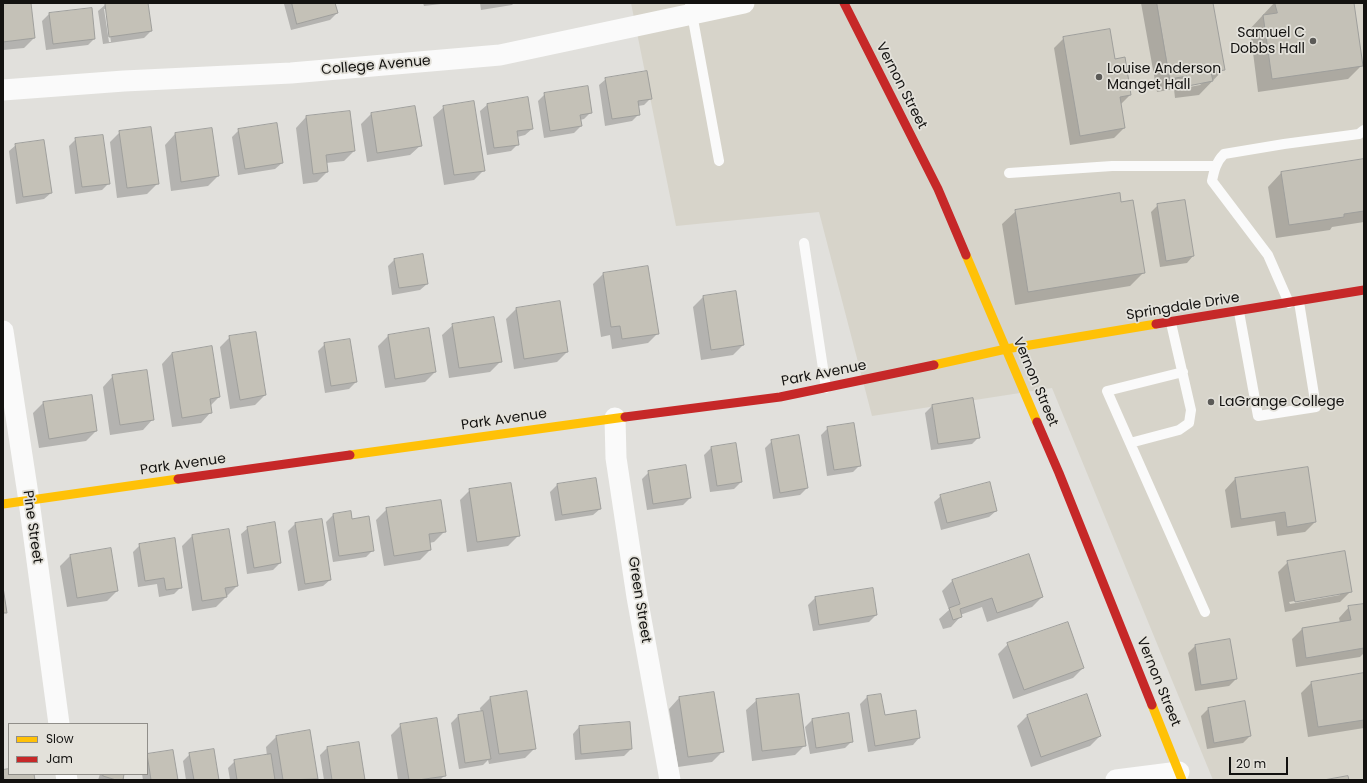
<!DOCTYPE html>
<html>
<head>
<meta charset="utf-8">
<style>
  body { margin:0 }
  #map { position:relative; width:1367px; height:783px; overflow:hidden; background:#e1e0dc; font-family:Poppins,sans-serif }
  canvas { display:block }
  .frame { position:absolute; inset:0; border:4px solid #131210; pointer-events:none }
  .legend { position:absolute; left:8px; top:723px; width:140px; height:52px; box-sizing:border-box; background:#e3e1da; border:1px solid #908e89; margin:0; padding:5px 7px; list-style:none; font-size:12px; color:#131210 }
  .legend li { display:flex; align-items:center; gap:8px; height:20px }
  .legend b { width:20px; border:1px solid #908e89 }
  .scale { position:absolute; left:1229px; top:757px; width:59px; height:18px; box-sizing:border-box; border:2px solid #131210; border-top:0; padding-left:5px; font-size:12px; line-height:14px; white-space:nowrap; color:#131210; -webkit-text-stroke:3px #e3e1da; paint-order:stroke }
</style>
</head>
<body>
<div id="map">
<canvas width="1367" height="783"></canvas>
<div class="frame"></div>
<ul class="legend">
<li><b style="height:5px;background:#ffc107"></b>Slow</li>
<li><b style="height:5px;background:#c62828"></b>Jam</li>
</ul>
<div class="scale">20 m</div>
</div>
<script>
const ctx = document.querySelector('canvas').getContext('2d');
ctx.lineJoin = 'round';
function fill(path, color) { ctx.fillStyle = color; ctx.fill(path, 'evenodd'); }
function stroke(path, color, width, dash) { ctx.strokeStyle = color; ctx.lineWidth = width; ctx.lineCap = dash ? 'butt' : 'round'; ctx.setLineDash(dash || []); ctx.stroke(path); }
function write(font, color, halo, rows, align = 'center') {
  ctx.font = font + ' Poppins,sans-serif'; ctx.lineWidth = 3.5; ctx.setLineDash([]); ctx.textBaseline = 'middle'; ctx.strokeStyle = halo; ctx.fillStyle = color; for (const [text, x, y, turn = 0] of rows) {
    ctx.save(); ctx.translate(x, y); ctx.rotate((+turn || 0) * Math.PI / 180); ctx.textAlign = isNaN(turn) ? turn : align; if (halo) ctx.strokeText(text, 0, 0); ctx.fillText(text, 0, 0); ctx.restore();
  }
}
const built = new Path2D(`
  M631,3H1364V780H1213L1052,388L872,416L819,212L676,226Z`);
const shadow = new Path2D(`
  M3,3H30L34,38L24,48L3,50Z
  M117,3H147L151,31L144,38L103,44L98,11L105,5ZM104,9H106L111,42H109Z
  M285,3H334L337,13L330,20L291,30L284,4Z
  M423,3H449L424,6Z
  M480,3H514L512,5L481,10Z
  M1141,3H1212L1224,69L1199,95L1175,98L1174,89L1157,92ZM1203,82L1200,85L1184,88L1183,86Z
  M1274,3H1353L1361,66L1348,79L1258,92L1250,29Z
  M91,9L94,39L88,45L46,50L42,21L49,14Z
  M1064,38L1114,60L1130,95L1120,105L1124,128L1114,138L1070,145L1054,48Z
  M606,79L651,98L644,105L638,106L639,114L632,121L605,126L599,85Z
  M545,94L591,112L584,119L580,120L581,126L574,133L544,138L538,101Z
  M487,105L532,129L525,135L517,137L518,144L511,151L487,155L480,111Z
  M415,107L421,145L410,155L367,162L361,124L371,114Z
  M444,107L484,170L474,180L444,185L433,117Z
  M306,117L354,151L344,161L326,163L327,172L317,182L303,184L296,128Z
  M212,129L218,176L208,186L171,191L165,145L175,134Z
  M239,130L282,163L275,169L238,175L232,137Z
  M120,132L158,183L147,194L117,198L110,142Z
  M76,139L109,183L102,190L75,194L69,146Z
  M16,145L51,193L44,199L16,204L9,151Z
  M1364,160V222L1332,227L1330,230L1276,238L1268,187L1281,173Z
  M1120,203L1143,273L1130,286L1015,305L1002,224L1016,211Z
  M1158,205L1193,256L1187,263L1160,267L1151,212Z
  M395,259L427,284L420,290L392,295L388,266Z
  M648,267L658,333L648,343L612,349L610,335L601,337L593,284L603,274Z
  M703,297L743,345L733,355L701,360L693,307Z
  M516,309L567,352L557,362L514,369L506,319Z
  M453,325L500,362L490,372L449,378L442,335Z
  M388,336L435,372L425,382L385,388L378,346Z
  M230,337L265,395L255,405L230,409L220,347Z
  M325,344L356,382L349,389L325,393L318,351Z
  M172,353L219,397L210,406L211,412L201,423L172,427L162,364Z
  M113,376L153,419L143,430L110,435L103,387Z
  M973,400L979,437L972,444L931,450L925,413L932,406Z
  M43,403L96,431L86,441L39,448L33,413Z
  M828,428L860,465L853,472L827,476L821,435Z
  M772,441L807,488L800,495L773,499L765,448Z
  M735,444L741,482L734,489L710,492L704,455L711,448Z
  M1307,468L1315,522L1305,532L1277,536L1275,521L1231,528L1225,490L1235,479Z
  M649,472L690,498L683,505L647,510L642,479Z
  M595,479L600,509L593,515L555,521L550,492L557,485Z
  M470,490L518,536L508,546L467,552L460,500Z
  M941,496L996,511L989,517L941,530L934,502Z
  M387,509L445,531L434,542L429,543L430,550L420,560L384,566L376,520Z
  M333,515L351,520L373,550L366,557L333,562L326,522Z
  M295,524L330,580L323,586L298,591L288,531Z
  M248,528L280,563L273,570L247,574L241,534Z
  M192,536L237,586L216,607L192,611L182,546Z
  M140,545L181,587L174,594L159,597L157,584L138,587L133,552Z
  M70,556L117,591L107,601L67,607L60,566Z
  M1288,562L1350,592L1340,602L1285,612L1278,572ZM1340,593V595L1290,604L1289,602Z
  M952,581L1042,597L1032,607L987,622L982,607L960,615L961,616L951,627L943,629L939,619L949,610L942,591Z
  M815,598L876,615L869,622L813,631L808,605Z
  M1364,606V653L1360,657L1296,667L1292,639L1302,629L1340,623L1339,618L1349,607Z
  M1008,644L1083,668L1073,678L1013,699L998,654Z
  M1195,646L1236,679L1229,686L1195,691L1188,653Z
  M1364,674V728L1308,737L1301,693L1311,683Z
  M867,697L884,716L919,738L913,745L868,752L860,704Z
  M490,698L535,748L525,758L489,764L488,760L483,765L459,769L451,723L458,716L481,713L480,708Z
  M679,698L723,751L712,762L678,767L669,709Z
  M757,700L805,745L795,755L752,761L746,710Z
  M1244,703L1250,736L1243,743L1207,749L1201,716L1208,709Z
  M848,714L852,741L845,748L810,754L805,727L812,720Z
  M1027,716L1100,736L1090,746L1031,767L1017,726Z
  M401,725L445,775L440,780H398L391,735Z
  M579,727L631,749L624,756L575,760L573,734Z
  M310,732L317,779L316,780H230L228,768L235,761L267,756L266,747L276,737Z
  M327,748L364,780H324L320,755Z
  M190,754L218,780H186L183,761Z
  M147,755L177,780H143L142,774H147Z
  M100,774H123L122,780H98Z`);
const building = new Path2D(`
  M3,3H31L35,38L3,42Z
  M110,3H148L152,31L109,37L105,4Z
  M292,3H335L338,13L297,24Z
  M1157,3H1213L1225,70L1211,72L1213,81L1188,86L1187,76L1170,79Z
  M1275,3H1354L1363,66L1272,79L1263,15L1277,13Z
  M92,8L95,39L53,44L49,13Z
  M1110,29L1115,59L1125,57L1131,95L1120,97L1125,128L1080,136L1063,37Z
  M647,71L652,99L638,101L640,115L612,119L605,78Z
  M588,86L592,113L580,115L582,126L550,131L544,93Z
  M528,97L533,129L517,131L519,145L494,148L487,104Z
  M474,101L485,171L454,175L443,106Z
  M415,106L422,146L377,153L371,113Z
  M350,111L355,151L326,155L328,172L313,174L306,116Z
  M277,123L283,163L245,169L238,129Z
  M151,127L159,184L127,188L119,131Z
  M212,128L219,176L181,182L175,133Z
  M103,135L110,184L82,187L75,138Z
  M44,140L52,193L23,197L15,144Z
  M1364,159V211L1344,214V217L1289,225L1281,172Z
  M1120,193L1121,202L1133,200L1145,273L1028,292L1015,210Z
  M1185,200L1194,256L1166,261L1157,204Z
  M423,254L428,284L399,288L394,259Z
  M648,266L659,334L622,339L620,326L611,327L603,273Z
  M736,291L744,345L711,350L703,296Z
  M560,301L568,352L524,359L516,308Z
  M494,317L502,362L459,368L452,324Z
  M429,328L436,372L395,379L388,335Z
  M256,332L266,395L240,400L229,336Z
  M350,339L357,382L331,386L324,343Z
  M212,346L220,397L210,399L212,413L182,418L172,353Z
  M147,370L154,420L120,425L112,375Z
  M92,395L97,431L49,439L43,402Z
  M973,398L980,438L938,444L932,405Z
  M854,423L861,466L834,470L827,427Z
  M799,435L808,488L780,493L771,440Z
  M736,443L742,482L717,486L711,447Z
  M686,465L691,498L653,504L648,471Z
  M1308,467L1316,522L1287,527L1285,512L1241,519L1235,478Z
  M596,478L601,509L562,515L557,484Z
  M990,482L997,511L947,523L940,495Z
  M511,483L520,536L477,542L469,489Z
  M441,500L446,532L429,534L431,550L394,556L386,508Z
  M351,511L352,519L369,516L374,551L339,556L333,514Z
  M322,519L331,580L305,584L295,523Z
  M275,522L281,563L254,568L247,527Z
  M229,529L238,586L225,588L227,597L202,601L192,535Z
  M175,538L182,588L166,590L164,578L145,581L139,544Z
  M111,548L118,591L77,598L70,555Z
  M1345,551L1352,592L1295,602L1287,561Z
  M1029,554L1043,597L997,613L992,598L960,609L962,617L953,620L949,608L960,604L952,580Z
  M3,587L7,613H3Z
  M873,588L877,615L819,625L815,597Z
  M1364,604V648L1306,658L1302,628L1351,620L1348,606Z
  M1068,622L1084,668L1024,690L1007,643Z
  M1230,639L1237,679L1201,685L1195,645Z
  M1364,673V720L1318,727L1311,682Z
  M527,691L536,749L499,754L490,697Z
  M714,692L724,752L688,757L679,697Z
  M799,694L806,746L762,751L756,699Z
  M881,694L885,715L916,710L920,738L875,746L867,696Z
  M1087,694L1101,736L1041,757L1027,715Z
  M1245,701L1251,736L1214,743L1208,708Z
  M483,711L491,759L465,763L458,715Z
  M849,713L853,742L816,748L812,719Z
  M437,718L446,776L418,780H409L400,724Z
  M630,722L632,749L581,754L579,726Z
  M310,730L318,779L283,780L276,736Z
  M359,742L365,780H332L327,747Z
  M214,749L219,780H194L189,753Z
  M173,750L178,780H151L147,754Z
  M271,754L275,780H237L234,760Z
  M9,769V774H34L35,780H4L3,770Z
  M104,774H124L123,780H116L103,776Z
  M1348,776L1349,780H1324Z`);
const lane = new Path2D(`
  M690,3L719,161
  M1009,173L1112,166H1216
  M804,243L826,388
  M1289,303L1268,255L1212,181C1214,171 1216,162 1224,154L1284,144L1359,134L1364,130
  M1239,312L1258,416L1316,407L1299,302
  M1171,323L1191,410L1189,423L1179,430L1130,443L1107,391L1183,372
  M1130,443L1205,612`);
const street = new Path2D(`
  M3,90L124,81L291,73L500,55L744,3
  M3,331L29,501L59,724
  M615,418L616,458L637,597L670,780
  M66,774L67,780
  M1116,780L1179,772`);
const slow = new Path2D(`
  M966,255L1037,422
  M934,365L1006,349L1156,324
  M350,455L625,417
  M3,504L178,479
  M1152,705L1182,780`);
const jam = new Path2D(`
  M844,3L938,189L966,255
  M1156,324L1364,290
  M625,417L780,397L934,365
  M1037,422L1059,473L1152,705
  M178,479L350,455`);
const markers = [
  [1313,41,4,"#5b5a57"],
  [1099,77,4,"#5b5a57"],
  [1211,402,4,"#5b5a57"]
];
const poiNames = [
  ["Samuel C",1305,33,"right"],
  ["Dobbs Hall",1305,49,"right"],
  ["Louise Anderson",1107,69],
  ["Manget Hall",1107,85],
  ["LaGrange College",1219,402]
];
const streetNames = [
  ["College Avenue",376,66,-5],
  ["Vernon Street",901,86,63],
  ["Springdale Drive",1183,307,-9],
  ["Park Avenue",824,374,-11],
  ["Vernon Street",1035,382,67],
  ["Park Avenue",504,420,-8],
  ["Park Avenue",183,465,-8],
  ["Pine Street",32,527,82],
  ["Green Street",639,600,81],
  ["Vernon Street",1158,682,68]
];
fill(built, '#d7d4ca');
fill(shadow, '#0003');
fill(building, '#c4c1b7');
stroke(building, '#9f9f9c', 1);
stroke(lane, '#fafafa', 10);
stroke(street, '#fafafa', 21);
stroke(slow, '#ffc107', 9);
stroke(jam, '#c62828', 9);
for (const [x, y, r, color] of markers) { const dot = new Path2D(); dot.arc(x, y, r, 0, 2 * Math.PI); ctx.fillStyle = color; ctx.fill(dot); stroke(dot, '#e3e1da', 1.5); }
write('14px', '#131210', '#e3e1da', poiNames, 'left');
write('14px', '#131210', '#e3e1da', streetNames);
</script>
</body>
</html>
